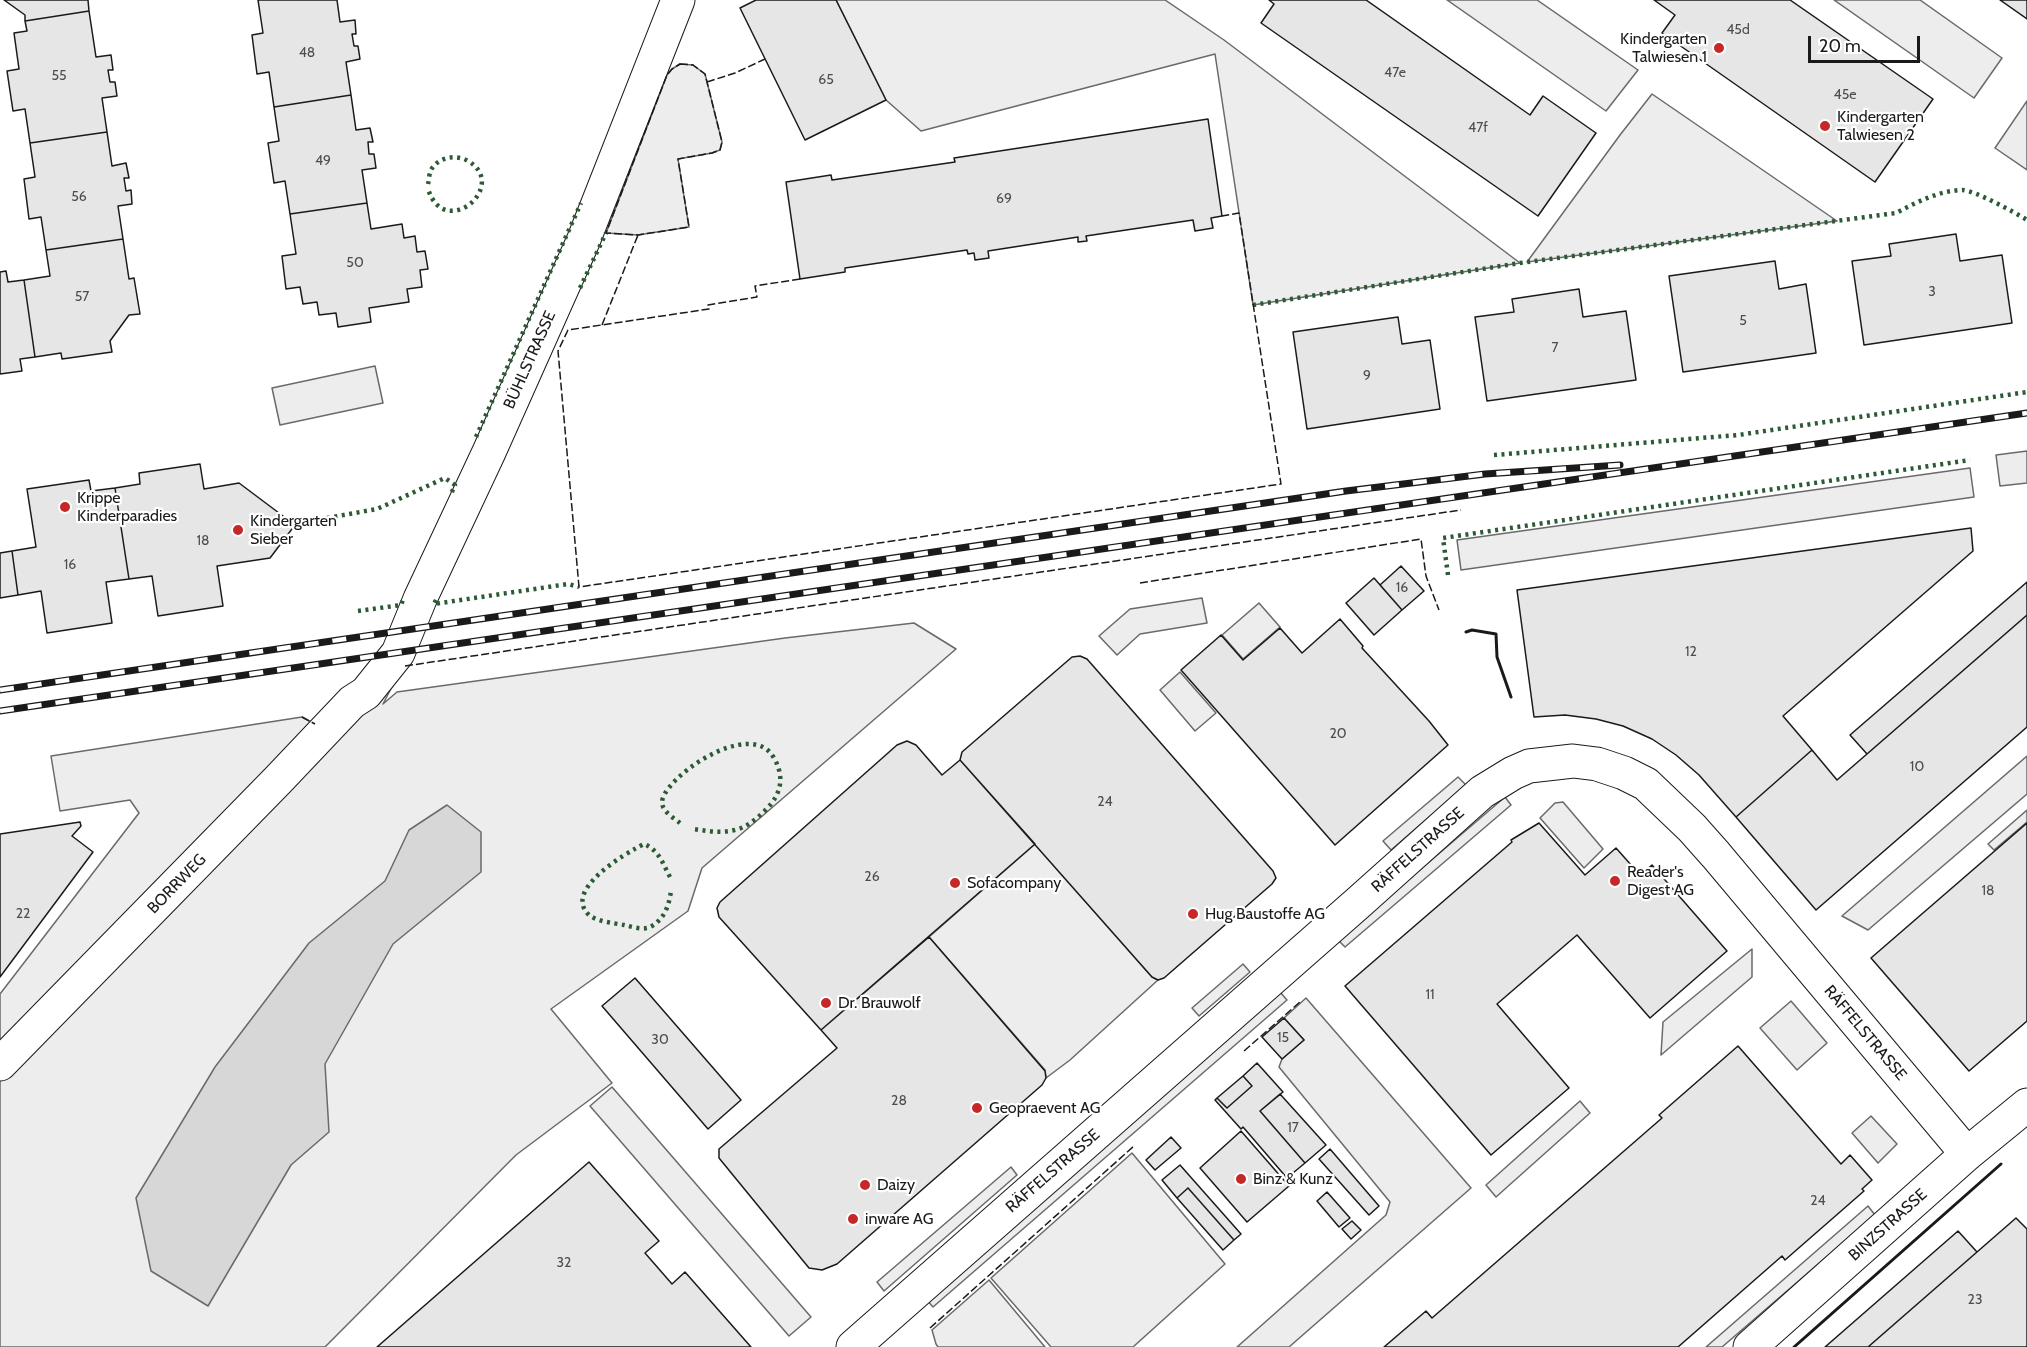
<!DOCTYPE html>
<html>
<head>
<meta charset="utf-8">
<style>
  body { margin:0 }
  #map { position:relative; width:2027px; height:1347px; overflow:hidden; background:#fff; font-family:Cabin,sans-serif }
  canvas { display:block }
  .scale { position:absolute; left:1808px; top:36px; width:112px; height:27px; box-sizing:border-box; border:3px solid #1a1a1a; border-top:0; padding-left:8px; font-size:18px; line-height:21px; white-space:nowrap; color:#1a1a1a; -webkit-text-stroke:4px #fff; paint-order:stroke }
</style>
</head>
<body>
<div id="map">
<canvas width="2027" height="1347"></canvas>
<div class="scale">20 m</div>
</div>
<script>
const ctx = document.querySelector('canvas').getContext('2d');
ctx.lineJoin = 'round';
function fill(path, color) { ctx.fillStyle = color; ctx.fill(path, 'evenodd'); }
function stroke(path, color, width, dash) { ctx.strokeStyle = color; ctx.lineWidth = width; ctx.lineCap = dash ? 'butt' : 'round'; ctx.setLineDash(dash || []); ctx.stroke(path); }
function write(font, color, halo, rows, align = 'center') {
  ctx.font = font + ' Cabin,sans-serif'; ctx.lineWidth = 4.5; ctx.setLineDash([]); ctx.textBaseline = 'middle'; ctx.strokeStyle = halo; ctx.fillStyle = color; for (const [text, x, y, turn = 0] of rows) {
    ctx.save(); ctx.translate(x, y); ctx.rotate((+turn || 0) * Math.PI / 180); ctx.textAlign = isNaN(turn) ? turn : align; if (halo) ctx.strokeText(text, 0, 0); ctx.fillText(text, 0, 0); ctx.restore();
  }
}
const built = new Path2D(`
  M836,0H1165L1224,40L1520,263L1253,305L1215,54L921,131L886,100Z
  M1447,0H1537L1638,70L1606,111Z
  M1834,0H1920L2002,58L1974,98Z
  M680,64L693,65L705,74L722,142L720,150L712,153L678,159L689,227L638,235L606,233L667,75L672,69Z
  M1652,94L1837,221L1527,262L1620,135Z
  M2027,101V170L1995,148Z
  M375,366L383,403L280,425L272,388Z
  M2027,451V483L2000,486L1996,455Z
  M1970,468L1974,497L1461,570L1457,540Z
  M1202,598L1207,623L1140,634L1117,655L1099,636L1130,609Z
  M1259,603L1280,627L1243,659L1222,635Z
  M914,623L956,649L702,868L688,911L551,1009L612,1083L516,1155L325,1347H0V1080L396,679L383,704L397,692L785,638Z
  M1180,672L1216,713L1195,731L1160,690Z
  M302,717L315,724L0,1050V994L139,813L130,800L60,811L51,756Z
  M2027,756V794L1868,930L1842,916Z
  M1458,777L1466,785L1391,850L1383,841Z
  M1505,797L1511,805L1345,947L1338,940Z
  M1563,802L1603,849L1584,868L1540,818L1555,803Z
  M2027,810V822L1994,850L1988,844Z
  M1035,844L1152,977L1158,980L1070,1060L1046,1078L1045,1070L929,937Z
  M1752,949V977L1661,1055L1663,1022Z
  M1243,964L1250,972L1199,1016L1192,1008Z
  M1280,992L1287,1000L933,1307L926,1299Z
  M1306,998L1471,1188L1289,1347H1237L1386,1215L1390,1202L1279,1067L1282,1059L1304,1040L1284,1018Z
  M1791,1001L1827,1043L1797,1070L1760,1028Z
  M612,1087L811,1317L789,1336L590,1106Z
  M1580,1101L1590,1113L1496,1197L1486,1185Z
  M1871,1116L1897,1144L1878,1163L1852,1133Z
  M1132,1153L1225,1264L1133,1347H1051L991,1278Z
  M1011,1167L1017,1175L884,1291L877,1282Z
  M1868,1206L1875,1215L1722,1347H1706Z
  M989,1280L1045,1347H938L936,1344L932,1330Z`);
const water = new Path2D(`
  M447,805L481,832V872L393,944L325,1064L329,1132L291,1165L208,1306L151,1271L136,1198L215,1067L309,943L385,881L409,830Z`);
const building = new Path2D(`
  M4,0H88L89,11L25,21V15Z
  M258,0H337L340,22L355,20L356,34H352L354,46H358L360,59L346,62L351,95L274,107L269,72L257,74L252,35L263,33Z
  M756,0H836L886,100L805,140L740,8Z
  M1269,0H1366L1530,115L1543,96L1596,133L1538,216L1261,23L1274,4Z
  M1654,0H1790L1933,99L1875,182L1662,33L1675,15Z
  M2000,0H2027V19Z
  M89,11L96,57L111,55L113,70H108L110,82H115L117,96L102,98L107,132L30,143L25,109L13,111L7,71L19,69L14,33L27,31L25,21Z
  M351,95L356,130L370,128L373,142H368L369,154H374L376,168L362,170L367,203L290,214L285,181L274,183L268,143L279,141L274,107Z
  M1208,119L1222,216L1211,218L1213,228L1195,231L1193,220L1086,236L1087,241L1078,242V237L988,251L989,258L975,260L974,253L968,254L967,250L845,268V272L800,279L786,182L831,175L832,180L955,162L954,158Z
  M107,132L112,166L126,163L129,178H124L126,191L131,190L132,204L118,206L123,239L46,250L41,217L29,219L24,179L35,177L30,143Z
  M367,203L371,229L402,224L404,238L415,236L417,252L425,251L428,269L420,270L422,287L407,289L409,302L369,308L371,322L338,327L336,313L319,315L317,302L303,304L300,287L286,289L282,256L296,254L290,214Z
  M1956,234L1960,261L2002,255L2012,323L1864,345L1852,261L1891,256L1889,244Z
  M123,239L129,279L134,278L140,314L129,315L110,341L112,352L62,359L61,353L35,357L24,280L50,276L46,250Z
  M1775,261L1779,289L1806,284L1816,353L1683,372L1669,276Z
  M6,271L8,282L24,280L35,357L20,359L22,371L0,374V272Z
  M1579,289L1583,317L1626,311L1636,380L1487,401L1475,317L1514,312L1512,299Z
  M1398,317L1402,344L1430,340L1440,409L1307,429L1293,332Z
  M200,464L204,489L239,483L295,525L270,558L217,566L223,606L158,616L152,576L129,579L115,488L140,484L139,473Z
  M89,480L91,491L115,488L129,579L106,582L112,623L47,633L41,591L18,595L12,551L36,547L27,489Z
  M1971,528L1973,551L1783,716L1812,750L1736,817L1699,775L1676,755L1652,739L1623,726L1596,719L1565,715L1534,717L1517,590Z
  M12,551L18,595L0,598V553Z
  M1401,566L1424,591L1402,610L1380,585Z
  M1374,578L1402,610L1374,635L1346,603Z
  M2027,582V615L1867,754L1850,735Z
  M2027,615V727L1816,910L1736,817L1812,750L1837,780Z
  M1340,619L1363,646L1362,648L1429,721L1448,745L1335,845L1181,670L1221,635L1243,660L1280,628L1302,653Z
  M1080,656L1087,659L1273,871L1276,878L1272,884L1164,978L1158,980L1152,977L960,760L962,752L1072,657Z
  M907,741L916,745L942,775L960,760L1035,844L821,1030L719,917L717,908L720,902L897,745Z
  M80,822L81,826L72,836L93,852L0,977V834Z
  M1539,823L1585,875L1616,848L1640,875L1652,865L1727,951L1650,1018L1577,935L1497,1004L1569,1088L1491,1155L1345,986L1512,842L1511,840Z
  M2027,823V1021L1969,1071L1871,958Z
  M929,937L1045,1071L1046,1078L1042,1085L837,1264L822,1270L809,1268L719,1158V1149L837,1048L821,1030Z
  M635,978L741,1100L708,1129L602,1006Z
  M1284,1018L1304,1040L1282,1059L1262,1037Z
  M1738,1046L1841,1164L1850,1155L1872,1180L1862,1189L1864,1191L1785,1260L1782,1256L1678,1347H1384L1426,1311L1432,1318L1662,1118L1659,1115Z
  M1257,1063L1283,1092L1260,1111L1305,1163L1287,1178L1243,1127L1241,1129L1215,1100L1217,1098L1227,1108L1252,1086L1243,1076Z
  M1243,1076L1252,1086L1227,1108L1217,1098Z
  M1280,1094L1326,1145L1305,1163L1260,1111Z
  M1241,1131L1289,1186L1247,1222L1200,1168Z
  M1171,1137L1181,1148L1155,1170L1146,1160Z
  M1330,1149L1379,1206L1369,1215L1319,1159Z
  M589,1162L659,1241L645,1253L672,1284L685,1272L751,1347H377Z
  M1180,1165L1241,1234L1234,1240L1188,1188L1177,1198L1162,1180Z
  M1188,1188L1234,1240L1223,1250L1177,1198Z
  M1327,1192L1350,1218L1339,1227L1317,1201Z
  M2016,1218L2027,1229V1347H1868Z
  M1352,1221L1361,1230L1351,1239L1342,1229Z
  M1958,1231L1977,1252L1868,1347H1825Z`);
const minor = new Path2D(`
  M0,1064L278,780L352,702L366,693L398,653L420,599L489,452L584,239L678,0
  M853,1347L1358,903L1482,792L1513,773L1529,766L1573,761L1597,764L1624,773L1646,784L1692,828L1716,855L1967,1154
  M1750,1347L1967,1154L2027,1105`);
const rail = new Path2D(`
  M0,690L1346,491L1485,474L1620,465
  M0,711L2027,413`);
const hedge = new Path2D(`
  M428,184C429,180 429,174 431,170C438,157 456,154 468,161C510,185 445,242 428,189
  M580,288L606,233
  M1253,305L1520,263L1896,213C1917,202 1938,191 1962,190C1974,190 2016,213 2027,220
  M476,437L581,203
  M1494,455L1738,435L2027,392
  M327,518L377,509L445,478L455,485L451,494
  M1448,575L1443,538L1970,460
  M436,600L434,604L568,584L579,587
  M358,611L401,605L403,600
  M680,823C674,818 663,812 662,803C661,779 751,716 774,758C788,783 777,801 758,817C752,822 746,827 738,829C723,834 708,831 693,829
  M670,877C663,864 659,850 644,844C626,853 562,890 589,915C598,922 614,923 624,925C633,927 644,931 652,926C665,918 669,905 671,891`);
const fence = new Path2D(`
  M680,64L693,65L705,74L722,142L720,150L712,153L678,159L689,227L638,235L606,233L667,75L672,69Z
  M707,82L735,73L765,59
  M800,279L755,286L757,297L708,305L709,309L568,330L558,351L579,587L1281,484L1239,213L1222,216
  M602,325L638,235
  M1140,583L1421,539L1426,576L1439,610
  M405,666L1461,510
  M302,717L315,724
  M1244,1051L1301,1001
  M930,1328L1134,1146`);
const wall = new Path2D(`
  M1466,632L1472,630L1496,634L1497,657L1511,697
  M1794,1347L2001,1164`);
const markers = [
  [1719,48,6,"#c62828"],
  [1825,126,6,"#c62828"],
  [65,507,6,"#c62828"],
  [238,530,6,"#c62828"],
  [1615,881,6,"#c62828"],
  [955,883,6,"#c62828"],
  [1193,914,6,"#c62828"],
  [826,1003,6,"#c62828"],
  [977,1108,6,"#c62828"],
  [1241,1179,6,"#c62828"],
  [865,1185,6,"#c62828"],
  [853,1219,6,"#c62828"]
];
const numberNames = [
  ["45d",1738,30],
  ["48",307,53],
  ["47e",1395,73],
  ["55",59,76],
  ["65",826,80],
  ["45e",1845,95],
  ["47f",1478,128],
  ["49",323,161],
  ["56",79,197],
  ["69",1004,199],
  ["50",355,263],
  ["3",1932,292],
  ["57",82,297],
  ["5",1743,321],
  ["7",1555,348],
  ["9",1367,376],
  ["18",203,541],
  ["16",70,565],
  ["16",1402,588],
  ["12",1691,652],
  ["20",1338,734],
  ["10",1917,767],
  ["24",1105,802],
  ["26",872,877],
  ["18",1988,891],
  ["22",23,914],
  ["11",1430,995],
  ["15",1283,1038],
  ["30",660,1040],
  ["28",899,1101],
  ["17",1293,1128],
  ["24",1818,1201],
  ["32",564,1263],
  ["23",1975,1300]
];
const poiNames = [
  ["Kindergarten",1707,39,"right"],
  ["Talwiesen 1",1707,57,"right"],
  ["Kindergarten",1837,117],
  ["Talwiesen 2",1837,135],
  ["Krippe",77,498],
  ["Kinderparadies",77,516],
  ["Kindergarten",250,521],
  ["Sieber",250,539],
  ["Reader's",1627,872],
  ["Digest AG",1627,890],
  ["Sofacompany",967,883],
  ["Hug Baustoffe AG",1205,914],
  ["Dr. Brauwolf",838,1003],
  ["Geopraevent AG",989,1108],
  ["Binz & Kunz",1253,1179],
  ["Daizy",877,1185],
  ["inware AG",865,1219]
];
const streetNames = [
  ["BÜHLSTRASSE",530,360,-66],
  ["RÄFFELSTRASSE",1418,850,-42],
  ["BORRWEG",177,884,-46],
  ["RÄFFELSTRASSE",1865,1033,50],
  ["RÄFFELSTRASSE",1053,1171,-41],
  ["BINZSTRASSE",1888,1225,-42]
];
fill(built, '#ededed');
stroke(built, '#6a6a6a', 1.5);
fill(water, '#d7d7d7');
stroke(water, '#6a6a6a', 1.5);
fill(building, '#e6e6e6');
stroke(building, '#1a1a1a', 1.5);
stroke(minor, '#1a1a1a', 35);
stroke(minor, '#fff', 33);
stroke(rail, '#1a1a1a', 7);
stroke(rail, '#fff', 4.5, [14]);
stroke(hedge, '#2b5a34', 4.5, [3, 4.5]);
stroke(fence, '#1a1a1a', 1.5, [8, 3]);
stroke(wall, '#1a1a1a', 3);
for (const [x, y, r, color] of markers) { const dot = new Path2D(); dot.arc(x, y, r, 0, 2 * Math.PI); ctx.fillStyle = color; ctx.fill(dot); stroke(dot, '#fff', 2); }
write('14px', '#4d4d4d', null, numberNames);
write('16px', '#1a1a1a', '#fff', poiNames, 'left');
write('16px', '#1a1a1a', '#fff', streetNames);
</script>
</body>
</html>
